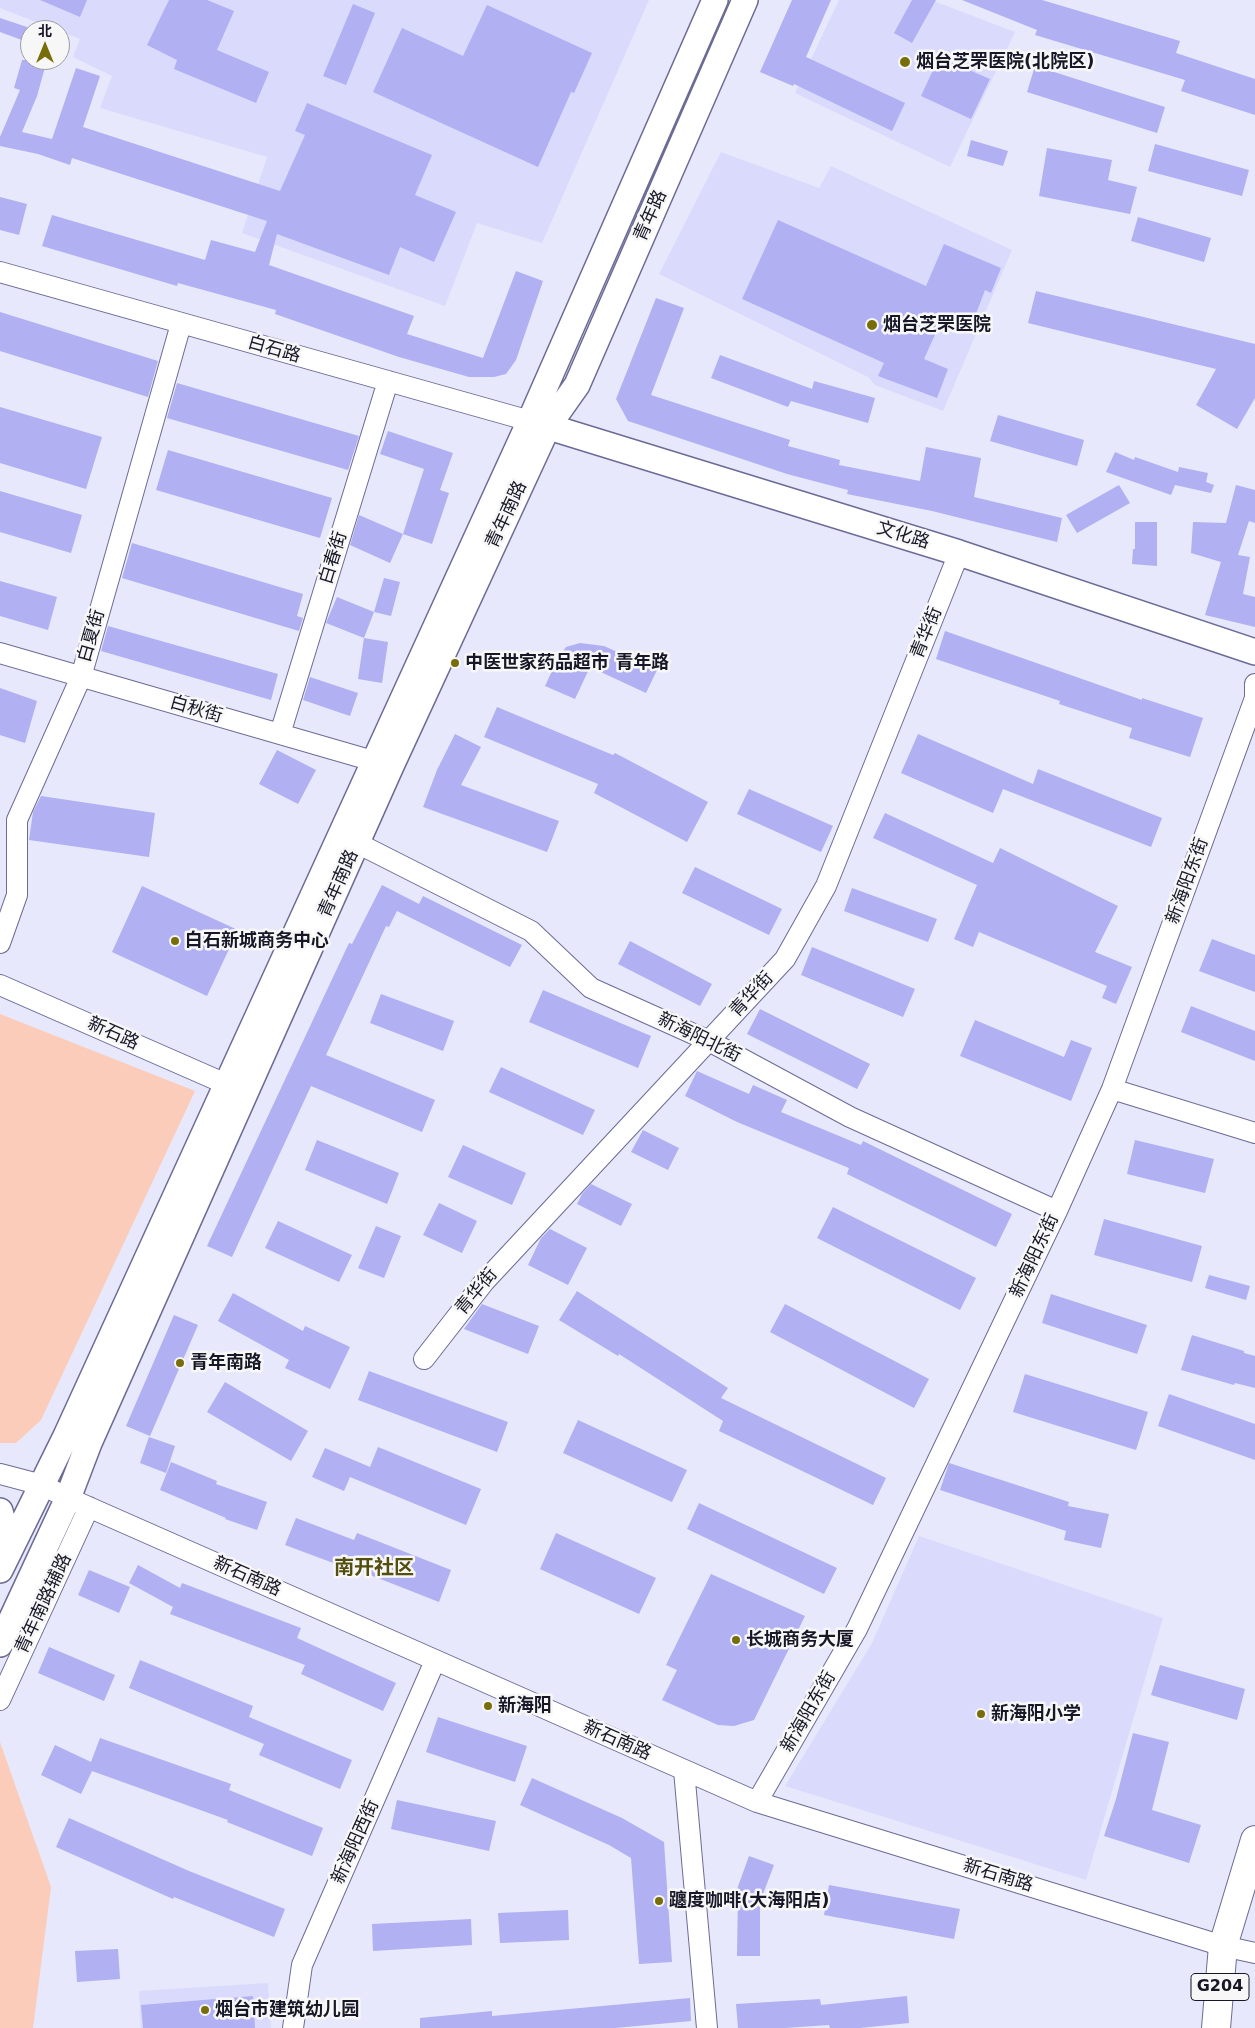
<!DOCTYPE html>
<html>
<head>
<meta charset="utf-8">
<style>
  body { margin:0 }
  #map { position:relative; width:1255px; height:2028px; overflow:hidden; background:#e7e8fb; font-family:"DejaVu Sans","Noto Sans SC",sans-serif }
  canvas { display:block }
  .north { position:absolute; left:20px; top:20px; width:50px; height:50px; box-sizing:border-box; background:#f7f7f7; border:1px solid #9d9da4; border-radius:50%; rotate:0deg; font-size:14px; font-weight:700; line-height:20px; text-align:center; color:#171727 }
  .north::after { content:''; display:block; margin:auto; width:18px; height:22px; background:#776e0b; clip-path:polygon(50% 0,100% 100%,50% 72%,0 100%) }
</style>
</head>
<body>
<div id="map">
<canvas width="1255" height="2028"></canvas>
<div class="north">北</div>
</div>
<script>
const ctx = document.querySelector('canvas').getContext('2d');
ctx.lineJoin = 'round';
function fill(path, color) { ctx.fillStyle = color; ctx.fill(path, 'evenodd'); }
function stroke(path, color, width, dash) { ctx.strokeStyle = color; ctx.lineWidth = width; ctx.lineCap = dash ? 'butt' : 'round'; ctx.setLineDash(dash || []); ctx.stroke(path); }
function write(font, color, halo, rows, align = 'center') {
  ctx.font = font + ' "DejaVu Sans","Noto Sans SC",sans-serif'; ctx.lineWidth = 5; ctx.setLineDash([]); ctx.textBaseline = 'middle'; ctx.strokeStyle = halo; ctx.fillStyle = color; for (const [text, x, y, turn = 0] of rows) {
    ctx.save(); ctx.translate(x, y); ctx.rotate((+turn || 0) * Math.PI / 180); ctx.textAlign = isNaN(turn) ? turn : align; if (halo) ctx.strokeText(text, 0, 0); ctx.fillText(text, 0, 0); ctx.restore();
  }
}
const built = new Path2D(`
  M0,0H649L542,243L477,223L445,306L242,233L267,157L100,108L112,76L73,57L80,39L0,8Z
  M839,0H931L1015,32L950,167L795,93Z
  M721,152L819,188L831,166L1012,250L943,411L875,385L868,377L659,274Z
  M919,1536L1163,1618L1086,1880L785,1786L872,1643Z
  M268,1983L271,2028H141L139,1991Z`);
const green = new Path2D(`
  M0,1014L195,1091L41,1420L16,1443H0Z
  M0,1742L51,1887L33,2028H0Z`);
const building = new Path2D(`
  M40,0H87L80,17Z
  M169,0H207L234,11L217,50L269,72L256,103L174,69L177,60L147,45Z
  M792,0H831L806,57L905,103L892,131L794,84L793,86L760,72Z
  M912,0H936L912,43L894,33Z
  M962,0H1042L1180,41L1176,53L1255,79V115L1181,91L1185,80L1035,35L1037,30Z
  M353,4L375,13L346,85L323,76Z
  M487,5L592,53L574,93L571,92L538,167L373,92L402,28L463,56Z
  M0,18L30,28V43L0,32Z
  M939,57L990,79L971,119L921,96Z
  M22,60H47L37,96L22,132L52,139L76,68L100,76L83,127L280,191L305,135L295,131L307,103L432,155L415,195L456,212L434,262L400,247L389,275L277,234L269,265L414,316L407,334L483,358L516,271L543,281L516,360L506,374L494,377H469L399,357L275,314L276,310L178,283L177,286L42,246L52,215L205,260L211,240L255,252L267,221L72,158L70,165L38,154L0,146V137L20,90L14,88Z
  M1035,66L1165,107L1157,133L1027,92Z
  M971,140L1008,151L1003,166L967,156Z
  M1155,144L1249,170L1242,196L1148,171Z
  M1047,148L1112,160L1108,180L1137,187L1130,214L1039,196Z
  M0,197L27,204L19,235L0,230Z
  M1138,217L1211,238L1204,262L1131,241Z
  M778,220L926,286L944,244L1001,268L991,293L985,290L971,327L943,317L924,359L948,369L937,398L878,376L884,363L742,299Z
  M1036,291L1255,344V398L1237,429L1196,405L1216,369L1028,323Z
  M656,298L684,308L651,395L790,440L788,446L840,460L839,465L920,481L926,447L981,458L974,497L1062,518L1057,542L932,511L847,494L848,490L787,474L628,421L616,399Z
  M0,312L158,361L148,397L0,351Z
  M720,355L812,389L814,381L875,398L868,423L791,401L788,407L711,378Z
  M177,383L359,436L348,470L167,418Z
  M0,407L102,437L86,489L0,463Z
  M998,415L1084,440L1077,466L990,441Z
  M388,431L453,453L440,490L449,493L432,544L403,534L424,469L380,454Z
  M168,450L332,498L320,538L156,490Z
  M1115,452L1134,460L1135,457L1178,472L1179,467L1208,473L1206,482L1214,485L1211,493L1175,485L1171,495L1106,472Z
  M1119,485L1130,503L1077,533L1066,515Z
  M1236,485L1255,490V523L1249,521L1238,555L1250,557L1243,594L1255,597V627L1205,615L1221,562L1191,553L1193,522L1226,523Z
  M0,491L82,515L71,553L0,532Z
  M359,515L403,534L390,563L350,545Z
  M1135,522H1157V566L1132,564L1133,549H1135Z
  M132,543L303,594L297,616L303,618L299,631L122,578Z
  M384,578L400,582L391,616L374,612Z
  M0,581L57,597L48,630L0,616Z
  M337,597L374,612L364,638L326,623Z
  M108,626L278,674L271,700L101,651Z
  M945,631L1142,700V698L1203,718L1190,757L1129,738L1132,728L1059,704L1060,701L936,659Z
  M364,638L388,642L382,683L358,679Z
  M580,643L604,646L657,670L646,693L590,667L575,699L545,686L558,658L566,647Z
  M310,677L358,693L350,716L303,700Z
  M0,688L37,701L25,743L0,735Z
  M497,707L613,755L615,753L708,802L687,842L594,793L598,784L484,737Z
  M455,734L481,747L461,785L559,821L547,852L423,807L437,770Z
  M918,734L1033,784L1038,769L1162,818L1151,847L1003,789L993,813L901,773Z
  M277,750L316,770L298,804L259,784Z
  M749,789L833,826L821,852L737,814Z
  M41,796L155,813L149,857L29,840L33,812Z
  M885,813L993,863L1000,848L1118,906L1095,952L1132,967L1116,1004L1102,998L1107,986L979,932L973,947L954,939L977,885L873,838Z
  M695,867L782,909L769,935L682,893Z
  M382,885L419,904L423,896L522,945L510,967L397,911L389,927L386,926L326,1055L435,1100L422,1132L311,1086L232,1257L207,1246L349,943L352,944Z
  M142,886L238,930L207,996L112,952Z
  M852,888L937,919L928,942L844,911Z
  M1212,939L1255,955V992L1199,971Z
  M630,941L712,984L700,1006L618,964Z
  M812,947L915,989L903,1017L801,975Z
  M543,990L651,1036L638,1068L529,1022Z
  M381,994L454,1021L443,1051L370,1023Z
  M1191,1006L1255,1031V1061L1181,1032Z
  M760,1009L870,1064L857,1089L747,1034Z
  M975,1020L1064,1057L1071,1040L1092,1048L1071,1101L960,1056Z
  M501,1067L595,1110L583,1135L489,1092Z
  M697,1071L749,1094L753,1085L787,1100L781,1112L861,1145L863,1141L1012,1214L996,1247L847,1174L849,1168L737,1122L685,1096Z
  M643,1130L679,1148L668,1170L631,1152Z
  M317,1140L399,1173L387,1204L305,1170Z
  M1135,1140L1214,1159L1205,1193L1127,1174Z
  M463,1145L526,1173L512,1205L448,1177Z
  M591,1184L632,1204L621,1226L577,1204L582,1194Z
  M439,1203L477,1221L462,1253L423,1235Z
  M833,1207L976,1278L960,1310L817,1238Z
  M1104,1219L1202,1246L1192,1282L1094,1255Z
  M278,1221L352,1255L339,1282L265,1248Z
  M376,1226L401,1236L384,1278L358,1268Z
  M550,1229L587,1248L568,1285L528,1265L541,1238Z
  M1209,1275L1250,1286L1246,1300L1205,1288Z
  M577,1291L728,1388L721,1398L886,1478L873,1505L719,1431L723,1421L619,1354L618,1356L559,1320Z
  M233,1293L303,1331L305,1326L350,1347L330,1389L285,1368L289,1360L218,1321Z
  M1051,1294L1147,1325L1137,1354L1042,1323Z
  M482,1304L539,1326L528,1354L464,1329Z
  M785,1304L929,1379L914,1408L770,1332Z
  M174,1315L198,1325L150,1436L126,1426Z
  M1192,1335L1244,1351V1353L1255,1356V1388L1235,1383L1234,1385L1181,1370Z
  M369,1371L508,1422L497,1452L358,1400Z
  M1025,1374L1148,1412L1136,1450L1013,1412Z
  M225,1382L308,1431L291,1461L207,1412Z
  M1169,1394L1255,1424V1460L1158,1426Z
  M578,1420L687,1470L672,1502L563,1453Z
  M149,1437L175,1446L166,1473L140,1463Z
  M378,1447L481,1489L466,1525L350,1477L344,1491L312,1477L325,1448L370,1467Z
  M171,1462L217,1481L216,1484L267,1502L257,1530L225,1519L226,1518L160,1490Z
  M949,1463L1069,1502L1068,1506L1109,1514L1101,1548L1064,1540L1066,1531L940,1490Z
  M699,1503L837,1568L824,1594L687,1529Z
  M296,1518L354,1540L357,1533L451,1570L439,1602L337,1562L336,1564L285,1545Z
  M556,1533L656,1578L639,1614L540,1569Z
  M138,1565L180,1588L182,1583L301,1628L297,1638L396,1683L383,1711L301,1674L305,1665L170,1614L173,1607L129,1583Z
  M89,1570L130,1587L119,1613L78,1595Z
  M711,1574L805,1616L754,1720L734,1726L718,1725L662,1700L677,1670L666,1665Z
  M49,1647L115,1675L104,1701L38,1673Z
  M140,1660L253,1706L249,1717L352,1760L340,1789L259,1755L264,1744L129,1688Z
  M1160,1665L1245,1689L1237,1720L1151,1695Z
  M438,1717L527,1746L515,1782L426,1752Z
  M1133,1733L1169,1742L1152,1810L1201,1825L1189,1863L1104,1836L1116,1799Z
  M100,1738L231,1784L229,1790L323,1828L312,1856L227,1822L228,1820L92,1771L81,1794L41,1775L55,1745L91,1762Z
  M532,1778L622,1818L664,1842L672,1962L639,1964L631,1858L609,1845L520,1805Z
  M397,1800L496,1821L489,1851L391,1829Z
  M69,1818L189,1871L285,1909L274,1937L174,1897L173,1899L56,1847Z
  M749,1856L774,1865L760,1902V1956H737L738,1893L736,1892Z
  M829,1885L960,1909L954,1939L824,1915Z
  M568,1910L569,1940L500,1943L498,1913Z
  M471,1919L472,1945L373,1951L372,1924Z
  M118,1949L120,1979L77,1982L75,1951Z
  M253,1996L255,2028H143L141,2005Z
  M907,1996L909,2023L860,2028H830L829,2025L785,2028H738L736,2004L820,1999L821,2005Z
  M690,1998L691,2021L615,2028H420V2018L492,2011V2016Z`);
const minor = new Path2D(`
  M0,272L530,421
  M0,653L387,765
  M280,734L388,381
  M357,843L531,931L591,988L709,1041L850,1117L1057,1211
  M0,943L17,895V820L81,677L181,324
  M0,985L226,1084
  M1112,1089L1255,1133
  M424,1359L484,1282L785,959L826,886L959,553
  M0,1474L42,1485L68,1498L757,1802L1223,1946L1255,1953
  M0,1700L89,1507
  M684,1770L707,2028
  M757,1802L857,1629L1057,1211L1112,1089L1255,698V684
  M293,2028L302,1965L435,1661`);
const major = new Path2D(`
  M533,422L959,553L1255,652
  M0,1511L4,1526L2,1555
  M0,1570L66,1436L530,421L715,0
  M0,1644L68,1498L89,1443L391,766L548,426L577,385L745,0`);
const highway = new Path2D(`
  M1216,2028L1223,1946L1255,1840`);
const markers = [
  [905,62,6,"#776e0b"],
  [872,325,6,"#776e0b"],
  [455,663,5,"#776e0b"],
  [175,941,5,"#776e0b"],
  [180,1363,5,"#776e0b"],
  [736,1640,5,"#776e0b"],
  [488,1706,5,"#776e0b"],
  [981,1714,5,"#776e0b"],
  [659,1901,5,"#776e0b"],
  [205,2010,5,"#776e0b"]
];
const shields = [
  [1220,1987,58]
];
const shieldNames = [
  ["G204",1220,1987]
];
const poiNames = [
  ["烟台芝罘医院(北院区)",916,62],
  ["烟台芝罘医院",883,325],
  ["中医世家药品超市 青年路",465,663],
  ["白石新城商务中心",185,941],
  ["青年南路",190,1363],
  ["长城商务大厦",746,1640],
  ["新海阳",498,1706],
  ["新海阳小学",991,1714],
  ["躔度咖啡(大海阳店)",669,1901],
  ["烟台市建筑幼儿园",215,2010]
];
const streetNames = [
  ["青年路",651,216,-66],
  ["白石路",274,350,16],
  ["青年南路",507,515,-65],
  ["文化路",903,536,17],
  ["白春街",334,558,-73],
  ["青华街",927,633,-68],
  ["白夏街",92,636,-74],
  ["白秋街",196,710,16],
  ["新海阳东街",1188,881,-70],
  ["青年南路",339,884,-66],
  ["青华街",752,995,-47],
  ["新石路",113,1034,24],
  ["新海阳北街",699,1038,26],
  ["新海阳东街",1035,1256,-65],
  ["青华街",477,1292,-50],
  ["新石南路",247,1577,24],
  ["青年南路辅路",44,1604,-65],
  ["新海阳东街",809,1712,-60],
  ["新石南路",617,1741,24],
  ["新海阳西街",356,1842,-66],
  ["新石南路",998,1876,17]
];
const quarterNames = [
  ["南开社区",374,1569]
];
fill(built, '#dadbfc');
fill(green, '#faccb9');
fill(building, '#b0b0f2');
stroke(minor, '#6b6b95', 22);
stroke(major, '#6b6b95', 28);
stroke(highway, '#6b6b95', 30);
stroke(minor, '#fff', 20);
stroke(major, '#fff', 25);
stroke(highway, '#fff', 28);
for (const [x, y, r, color] of markers) { const dot = new Path2D(); dot.arc(x, y, r, 0, 2 * Math.PI); ctx.fillStyle = color; ctx.fill(dot); stroke(dot, '#f7f7f7', 2); }
for (const [x, y, w] of shields) { const box = new Path2D(); box.roundRect(x - w / 2, y - 13.5, w, 27, 4); ctx.fillStyle = '#f7f7f7'; ctx.fill(box); stroke(box, '#171727', 1); }
write('bold 16px', '#171727', null, shieldNames);
write('bold 18px', '#171727', '#f7f7f7', poiNames, 'left');
write('18px', '#171727', '#f7f7f7', streetNames);
write('bold 20px', '#534d0e', '#f7f7f7', quarterNames);
</script>
</body>
</html>
